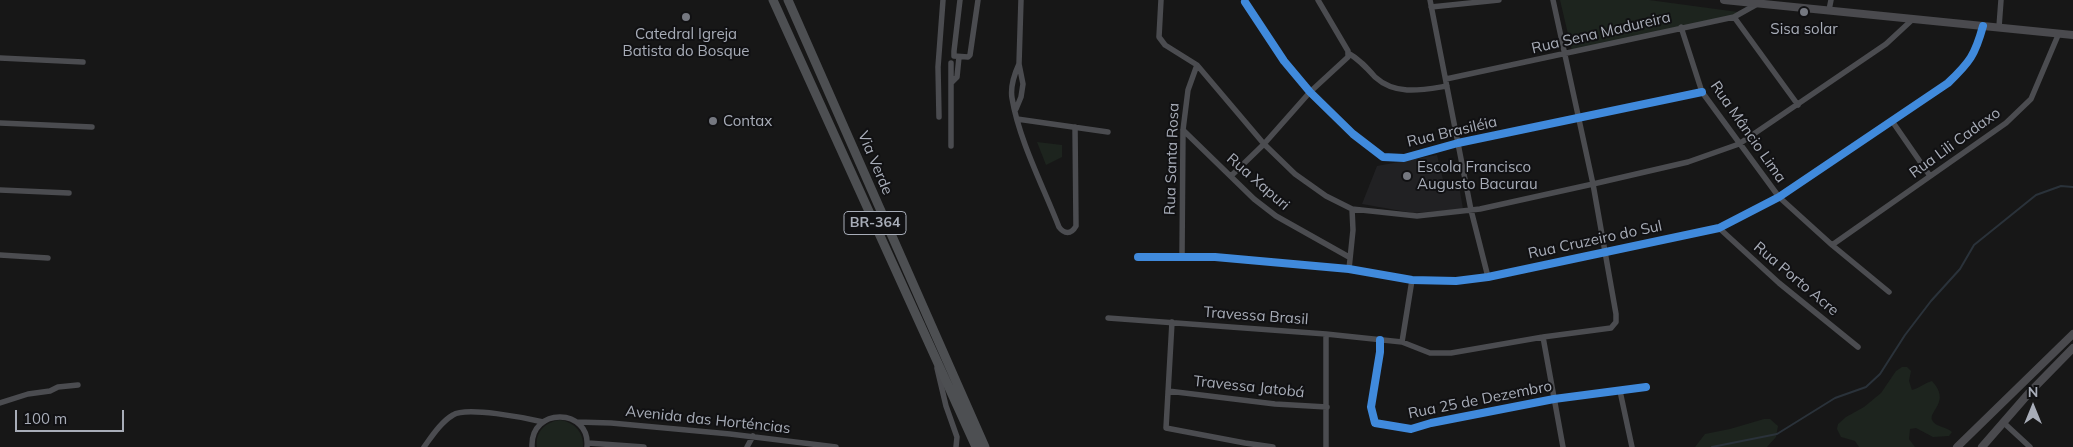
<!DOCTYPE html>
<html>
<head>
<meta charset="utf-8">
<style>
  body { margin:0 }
  #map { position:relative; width:2073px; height:447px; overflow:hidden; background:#171717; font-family:Mulish,sans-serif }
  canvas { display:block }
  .north { position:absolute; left:2008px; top:382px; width:50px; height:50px; -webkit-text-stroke:4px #111113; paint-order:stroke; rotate:0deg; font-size:14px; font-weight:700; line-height:20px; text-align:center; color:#a8adb8 }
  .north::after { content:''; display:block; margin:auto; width:18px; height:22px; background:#a8adb8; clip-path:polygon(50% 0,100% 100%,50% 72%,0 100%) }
  .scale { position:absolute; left:15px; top:410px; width:109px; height:22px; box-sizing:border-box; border:2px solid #a8adb8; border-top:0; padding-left:6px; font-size:15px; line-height:18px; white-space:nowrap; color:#a8adb8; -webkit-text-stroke:4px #111113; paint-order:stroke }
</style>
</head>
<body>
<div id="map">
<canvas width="2073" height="447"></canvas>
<div class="north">N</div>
<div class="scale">100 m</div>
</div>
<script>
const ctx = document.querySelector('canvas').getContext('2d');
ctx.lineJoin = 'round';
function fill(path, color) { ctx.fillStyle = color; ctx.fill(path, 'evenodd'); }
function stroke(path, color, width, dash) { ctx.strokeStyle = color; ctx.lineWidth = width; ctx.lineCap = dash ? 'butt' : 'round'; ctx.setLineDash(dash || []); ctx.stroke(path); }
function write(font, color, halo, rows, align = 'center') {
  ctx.font = font + ' Mulish,sans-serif'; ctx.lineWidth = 4; ctx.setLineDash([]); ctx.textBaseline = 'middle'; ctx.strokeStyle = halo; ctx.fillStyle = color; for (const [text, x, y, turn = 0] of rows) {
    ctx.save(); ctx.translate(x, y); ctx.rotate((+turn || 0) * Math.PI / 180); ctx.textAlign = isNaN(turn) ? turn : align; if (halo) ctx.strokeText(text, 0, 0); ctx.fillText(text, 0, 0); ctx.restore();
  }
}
const built = new Path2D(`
  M1437,155L1445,188L1459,186L1463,209L1413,213L1362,204L1377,166Z`);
const green = new Path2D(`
  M1560,0H1649L1738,12L1730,17L1572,51Z
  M1037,142L1062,145V157L1046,165Z
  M1902,367H1907L1911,371L1909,381L1912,390C1920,388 1924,383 1932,381C1951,402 1929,410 1932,420C1935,427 1947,427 1952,432L1949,436L1933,437L1916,428L1910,429L1909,439L1915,447H1859L1855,441L1841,437L1837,429L1838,424L1846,417L1864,407L1881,393L1896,371Z
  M1764,419H1770L1778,426L1776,437L1767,447H1695L1705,434L1730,429Z
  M560,420C574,422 584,432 583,447H537C535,432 545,422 560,420Z`);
const stream = new Path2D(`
  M1712,447L1777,434L1835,398L1866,387L1880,374L1905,335L1931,301L1960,269L1974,245L2036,195L2061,186L2073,187`);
const street = new Path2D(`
  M960,0L954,51V56L968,57L970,55L978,0
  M1161,0L1159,37L1165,45L1197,65L1264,144L1295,174L1326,196L1352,209L1417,216L1480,209L1593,184L1688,162L1739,144L1886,44L1913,19
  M1430,0L1471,210L1488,277
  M1245,2L1284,61L1310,92L1353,134L1383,157L1404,158L1458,143L1702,92
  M1431,7L1499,0
  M1829,10L1831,0
  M1734,17L1798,105
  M1681,27L1702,92L1779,197L1832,245L1889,292
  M1999,27L2001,0
  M1348,53C1359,59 1367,68 1375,77C1396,96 1422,90 1447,86
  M0,58L83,62
  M1019,64C1014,75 1010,86 1012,98C1019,140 1043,186 1059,227C1064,234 1071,235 1076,226L1075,127
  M1446,79L1734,17L1759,3
  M952,82L957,77L959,57
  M1016,109L1021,97L1023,84L1019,64L1021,0
  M939,117L938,67L943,0
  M1017,119L1108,132
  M1892,121L1930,176
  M0,123L92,127
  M1183,130L1254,199L1276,216L1349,257
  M951,146V63
  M1231,176L1264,144L1310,92L1348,57V51L1318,0
  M0,190L69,193
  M1719,228L1779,283L1858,347
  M1832,245L2006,123L2031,99L2059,33
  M0,255L48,258
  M1138,257H1215L1349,269L1412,280L1456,281L1488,277L1719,228L1779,197L1948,83C1970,62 1975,55 1983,26
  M1182,257L1183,130L1188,90L1197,65
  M1349,269L1353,230L1352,209
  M1108,318L1326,334L1402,342L1430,353H1451L1543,337L1611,328L1616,322V314L1593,184L1553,0
  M1172,322L1166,428L1245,443L1273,447
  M1543,337L1563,447
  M1380,340V352L1371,407L1375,423L1411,429L1431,423L1554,399L1646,387
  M1402,342L1412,280
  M937,368L946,406L957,437L956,447
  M1168,391L1275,404L1327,407
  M1620,391L1632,447
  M0,403L28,394L50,391L58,387L78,385
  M577,422L611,423L730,434L836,447
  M2004,423L2030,447
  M588,443L644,447
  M424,447C432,436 441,422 453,415C466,406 526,418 543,422
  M532,447C530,406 591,408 587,447
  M747,447L753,436
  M1326,447V334`);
const secondary = new Path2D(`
  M1724,0L2073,35
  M1957,447L2073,334
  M1982,447L2029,393L2073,348`);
const primary = new Path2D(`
  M773,0L976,447
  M788,0L985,447`);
const cycleway = new Path2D(`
  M1245,2L1284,61L1310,92L1353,134L1383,157L1404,158L1458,143L1702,92
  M1138,257H1215L1349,269L1412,280L1456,281L1488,277L1719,228L1779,197L1948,83C1970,62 1975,55 1983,26
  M1380,340V352L1371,407L1375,423L1411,429L1431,423L1554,399L1646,387`);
const markers = [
  [1804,12,5,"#757880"],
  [686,17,5,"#757880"],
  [713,121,5,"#757880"],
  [1407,176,5,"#757880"]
];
const shields = [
  [875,223,62]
];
const shieldNames = [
  ["BR-364",875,223]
];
const poiNames = [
  ["Sisa solar",1804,29],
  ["Catedral Igreja",686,34],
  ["Batista do Bosque",686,51],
  ["Contax",723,121,"left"],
  ["Escola Francisco",1417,167,"left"],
  ["Augusto Bacurau",1417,184,"left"]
];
const streetNames = [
  ["Rua Sena Madureira",1601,33,-13],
  ["Rua Brasiléia",1452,132,-13],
  ["Rua Mâncio Lima",1748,132,55],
  ["Rua Lili Cadaxo",1955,143,-36],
  ["Rua Santa Rosa",1172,159,-88],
  ["Via Verde",875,163,67],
  ["Rua Xapuri",1258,182,41],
  ["Rua Cruzeiro do Sul",1595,240,-12],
  ["Rua Porto Acre",1796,279,40],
  ["Travessa Brasil",1256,316,4],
  ["Travessa Jatobá",1249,387,6],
  ["Rua 25 de Dezembro",1480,400,-11],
  ["Avenida das Horténcias",708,420,6]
];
fill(built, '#212123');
fill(green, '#1d241e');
stroke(stream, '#2a323a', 2);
stroke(street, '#4b4c50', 5.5);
stroke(secondary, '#4a4a4e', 8);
stroke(primary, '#4d4f52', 9);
stroke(cycleway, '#408adc', 8);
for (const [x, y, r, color] of markers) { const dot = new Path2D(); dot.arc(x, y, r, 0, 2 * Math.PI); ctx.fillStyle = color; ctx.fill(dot); stroke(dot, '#111113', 2); }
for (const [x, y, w] of shields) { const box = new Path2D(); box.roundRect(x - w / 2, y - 11.5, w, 23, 4); ctx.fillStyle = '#111113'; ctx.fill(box); stroke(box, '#a8adb8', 1); }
write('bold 14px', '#a8adb8', null, shieldNames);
write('15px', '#a8adb8', '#111113', poiNames);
write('15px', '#a8adb8', '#111113', streetNames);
</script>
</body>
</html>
